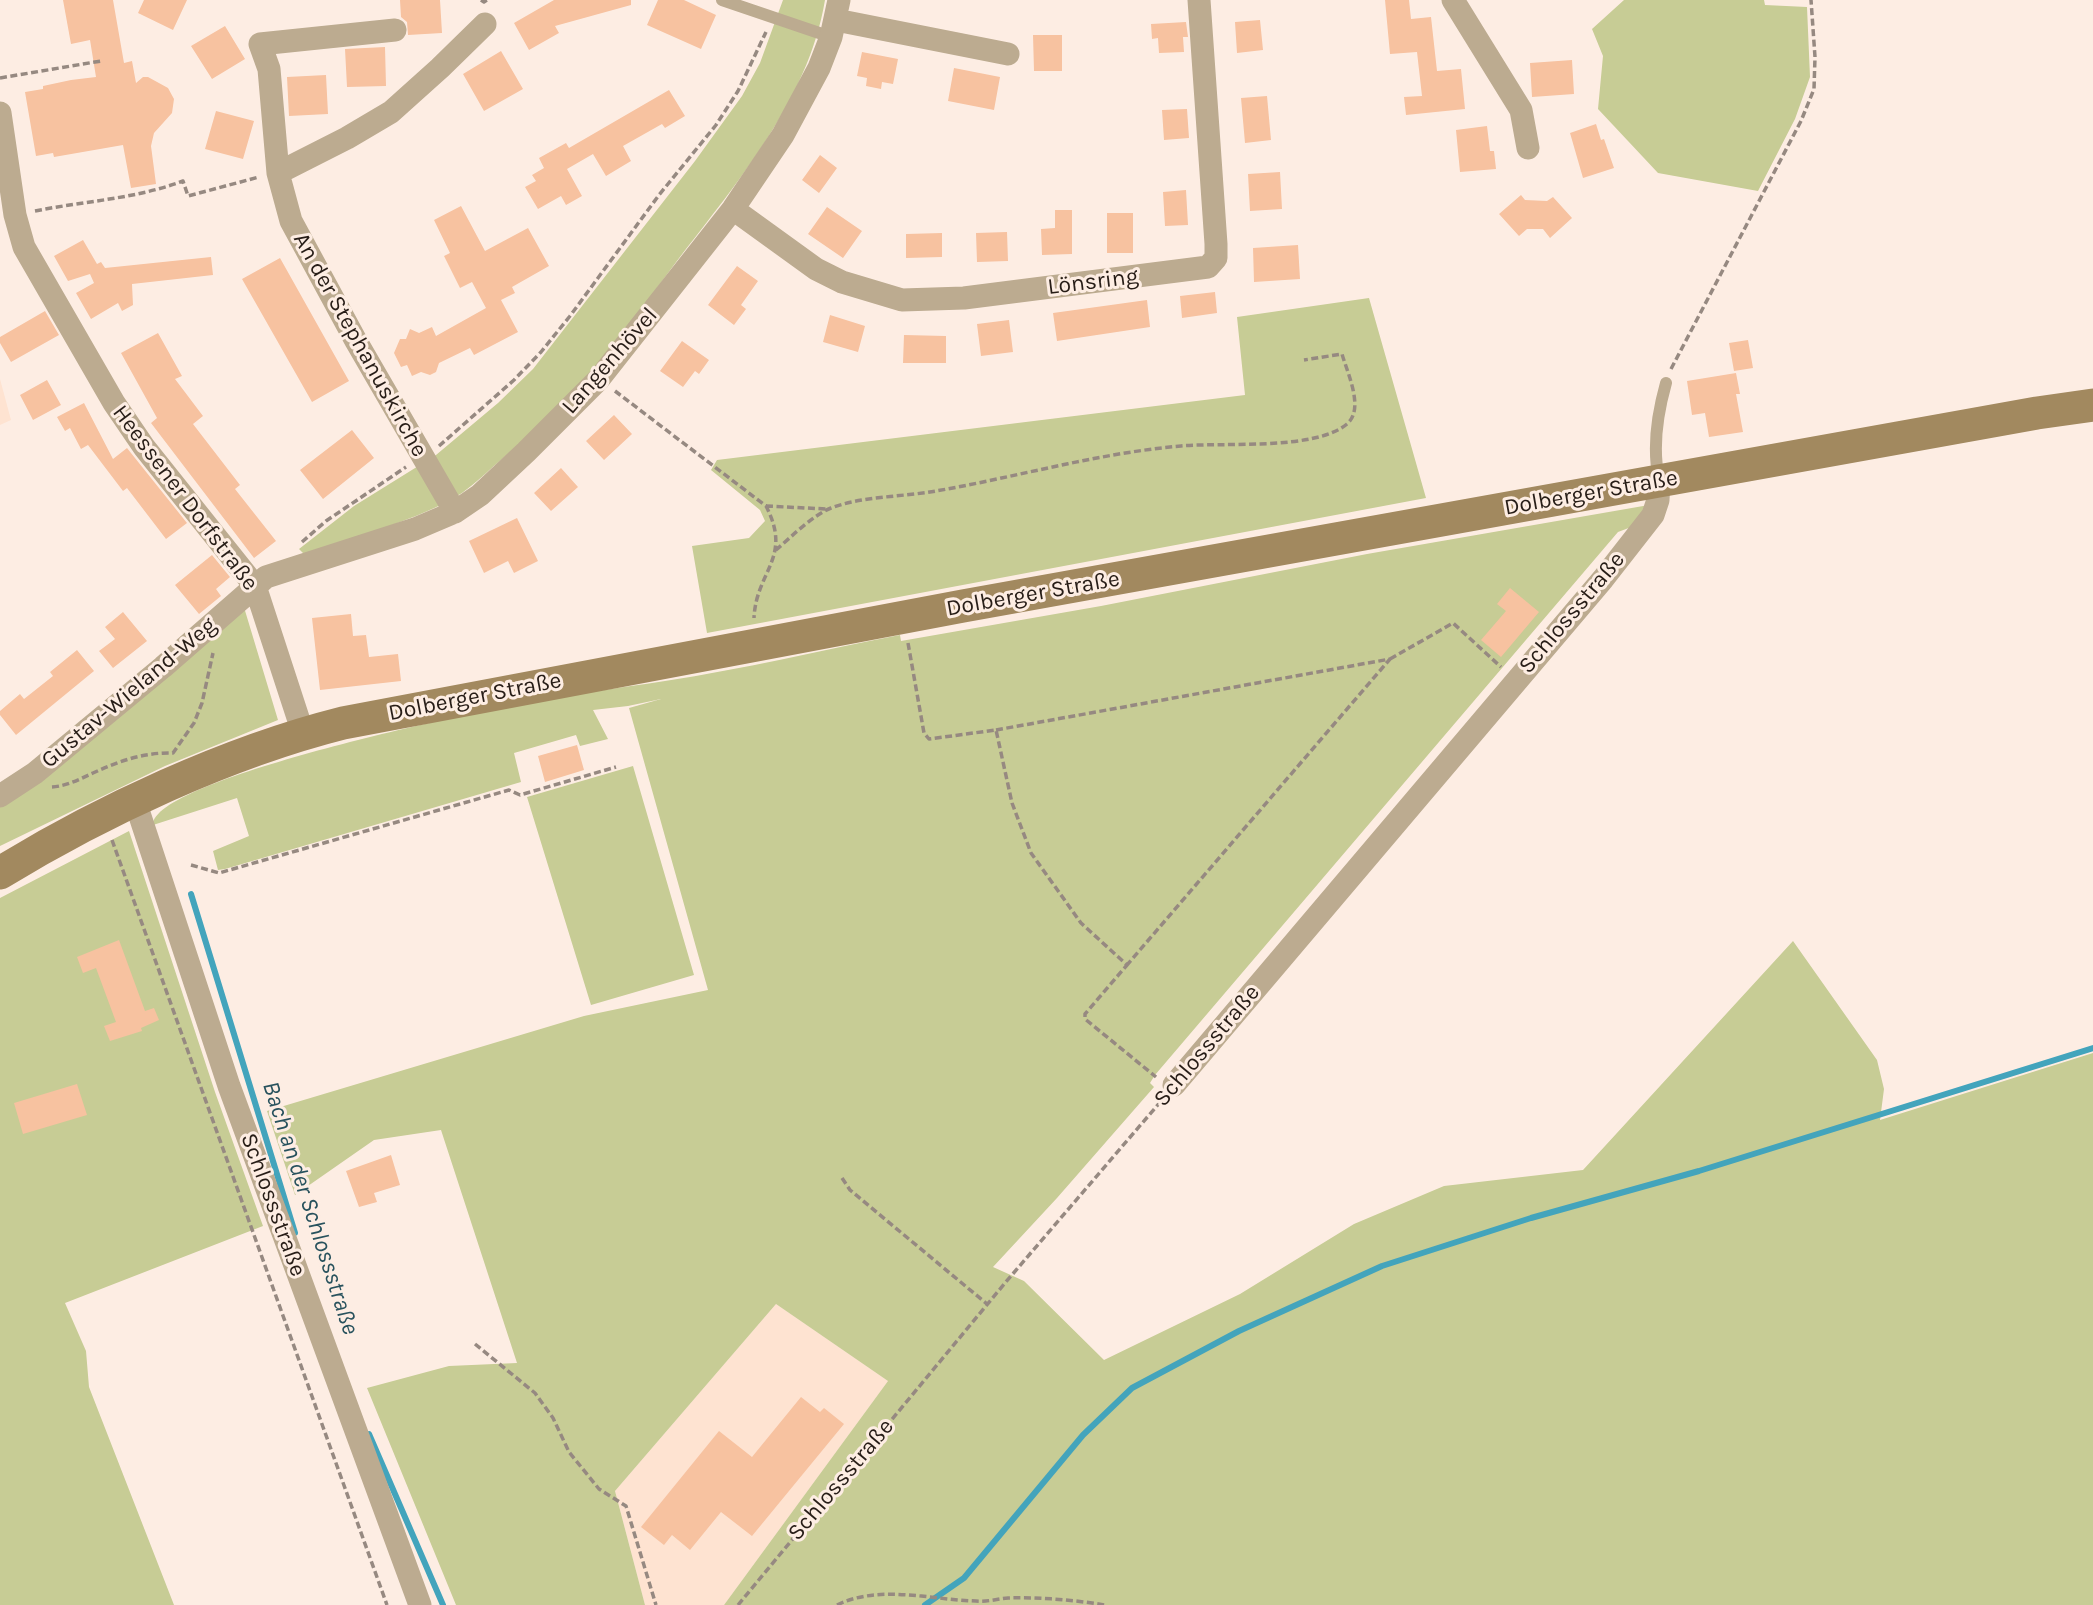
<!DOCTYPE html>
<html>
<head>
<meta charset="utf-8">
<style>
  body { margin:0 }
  canvas { display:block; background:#fdede3 }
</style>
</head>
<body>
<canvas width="2093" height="1605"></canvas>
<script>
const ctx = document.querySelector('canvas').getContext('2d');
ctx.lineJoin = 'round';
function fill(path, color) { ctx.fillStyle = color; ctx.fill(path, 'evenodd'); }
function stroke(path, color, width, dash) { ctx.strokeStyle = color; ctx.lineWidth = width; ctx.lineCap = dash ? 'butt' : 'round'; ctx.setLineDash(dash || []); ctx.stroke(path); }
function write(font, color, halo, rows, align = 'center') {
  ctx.font = font + ' Karla,sans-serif'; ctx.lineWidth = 6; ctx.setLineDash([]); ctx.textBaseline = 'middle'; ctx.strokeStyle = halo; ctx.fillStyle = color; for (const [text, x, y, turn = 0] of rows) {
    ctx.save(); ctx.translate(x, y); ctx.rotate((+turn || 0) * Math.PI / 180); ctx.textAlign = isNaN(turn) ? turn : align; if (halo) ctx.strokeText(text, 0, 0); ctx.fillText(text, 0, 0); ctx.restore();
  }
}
const built = new Path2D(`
  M0,379L11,420L0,425Z
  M776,1304L888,1381L724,1605H645L615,1491Z`);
const green = new Path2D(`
  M783,0H825C808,103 732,188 671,269C652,294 634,321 614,346C581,387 543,424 502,459C489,470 476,483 462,493C418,521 354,536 304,554L299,549L354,506L436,455L498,403L533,369L695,161L742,96L760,63Z
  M1624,0H1764L1765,5L1807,7L1810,77L1795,119L1758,191L1658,173L1598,109L1603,56L1592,29Z
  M1369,298L1426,498L707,633L692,546L749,538L765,521L760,510L711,470L717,460L1245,395L1237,317Z
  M1649,505L1634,526L1618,532L1155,1075L1150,1083L1154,1087L1057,1198L993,1267L1024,1281L1104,1360L1240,1294L1354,1224L1444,1186L1583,1170L1793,941L1877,1060L1884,1089L1880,1120L2093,1053V1605H724L888,1381L776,1304L615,1491L645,1605H456L367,1388L449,1366L517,1363L441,1130L374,1140L295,1195L267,1111L584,1016L708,990L629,708L661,699L628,706L593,710L608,739L580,746L576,735L514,753L521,782L225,869L218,870L213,851L249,836L237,798L153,825C153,779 471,713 519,704C567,695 618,688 665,681C744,669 822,650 900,635L901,641L1101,606L1367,554Z
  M243,604L278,720L165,766L0,846V806Z
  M633,766L694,975L591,1005L527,797Z
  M129,831L215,1092L263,1226L65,1303L86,1351L89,1387L174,1605H0V898Z`);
const stream = new Path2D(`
  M191,894L295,1233
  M369,1434L443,1605
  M925,1605L964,1578L1083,1435L1132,1388L1239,1331L1382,1266L1531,1218L1699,1171L2093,1048`);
const building = new Path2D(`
  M63,0H113L124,63L132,61L136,83L143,77H148L168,88L174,99L172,113L154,133L151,146L156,184L131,188L123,145L54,157L53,153L36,156L25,92L43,89V86L71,80L96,77L90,40L71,44Z
  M144,0H187L173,30L138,13Z
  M400,0H440L442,33L408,35L407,22L401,17Z
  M554,0H631V5L555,26L559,33L529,50L514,23Z
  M658,0H684L716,15L701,49L647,25Z
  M1385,0H1409L1411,19L1431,17L1437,71L1461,69L1465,109L1406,115L1404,97L1422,96L1417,52L1390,54Z
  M1260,20L1263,50L1237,53L1235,22Z
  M1186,22L1188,37H1183L1184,52L1159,53L1158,38L1152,39L1151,24Z
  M225,26L245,59L212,79L191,46Z
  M1033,35H1062V71H1034Z
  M385,47L386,86L347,87L345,49Z
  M501,51L523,89L484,111L463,74Z
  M862,52L898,59L893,84L882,82L881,89L866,86L867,78L857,76Z
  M1572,60L1574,94L1532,97L1530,63Z
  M954,68L1000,77L994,110L948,101Z
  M326,75L328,114L289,116L287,77Z
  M669,90L685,116L665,128L662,124L623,146L631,161L606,176L593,154L567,169L582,196L566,205L561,196L538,209L525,187L536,181L532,175L544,168L539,158L566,143L569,148Z
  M1267,96L1271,140L1245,143L1241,98Z
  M1187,109L1189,138L1164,140L1162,110Z
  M216,111L254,121L243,159L205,149Z
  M1596,124L1601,140L1604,139L1614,168L1583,178L1570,133Z
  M1487,126L1490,151H1494L1496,169L1460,172L1456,130Z
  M820,155L837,168L819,193L802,180Z
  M1280,172L1282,209L1250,211L1248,174Z
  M1186,190L1188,225L1165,226L1163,192Z
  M1521,195L1525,200L1547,201L1553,197L1572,218L1550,238L1543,229H1527L1519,236L1499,214Z
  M461,206L485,251L528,228L549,266L512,287L515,293L501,300L518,332L474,355L470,348L439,363L436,372L430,375L421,372L412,376L407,365L401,367L394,353L400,339H406L410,329L419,333L432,327L436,336L486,308L472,282L460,288L444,256L450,253L434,220Z
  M827,207L862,231L843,258L808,234Z
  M1055,210H1072V254L1042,255L1041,229L1055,228Z
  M1107,213H1133V253H1107Z
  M1007,232L1008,261L977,262L976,233Z
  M942,233V257L906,258V234Z
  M83,240L97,264L101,262L105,268L211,257L213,275L132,284L133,305L122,311L118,303L91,319L76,293L94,283L90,274L68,281L54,256Z
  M1298,245L1300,279L1254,282L1253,248Z
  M280,258L349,381L312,402L242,279Z
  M737,266L758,281L741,305L746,309L734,325L708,305Z
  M1215,292L1217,313L1182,318L1180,296Z
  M1147,300L1150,327L1057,341L1053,313Z
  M45,311L59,335L11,362L0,343V337Z
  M830,315L865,326L858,352L823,342Z
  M1009,320L1013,352L981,356L977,324Z
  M158,333L182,376L175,379L203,416L193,424L240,485L235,489L276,541L254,558L151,423L157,418L121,353Z
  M904,335L946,336V363H903Z
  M1748,340L1753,368L1734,371L1729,343Z
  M682,341L709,360L699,374L695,371L683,387L660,371Z
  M1736,373L1740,394H1736L1743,432L1709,437L1705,413L1692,415L1687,381Z
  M47,380L61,405L33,420L20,395Z
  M84,403L113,459L127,448L187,523L166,539L127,488L123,491L88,445L81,449L70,428L65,431L57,417Z
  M614,415L632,434L604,460L586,441Z
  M352,430L374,458L323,499L300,470Z
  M561,468L578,487L551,511L534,493Z
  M517,518L538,561L514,573L508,561L484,573L469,541Z
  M212,555L230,577L216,589L221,596L199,614L175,585Z
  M1510,588L1539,612L1501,657L1481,640L1506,611L1497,604Z
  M123,612L147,641L113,668L99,651L115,639L105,627Z
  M351,614L353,636L366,635L369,657L398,654L401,681L320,690L312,618Z
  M77,650L94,671L16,735L0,715V711L20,694L24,699L53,676L50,672Z
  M577,745L584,770L545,782L538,756Z
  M119,940L145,1011L154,1008L159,1020L141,1028L142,1031L110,1041L104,1026L116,1022L96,968L83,973L77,957Z
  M77,1084L87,1115L23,1134L14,1103Z
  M391,1155L400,1185L374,1193L377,1202L359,1207L346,1171Z
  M801,1397L820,1412L824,1408L844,1424L752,1536L721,1512L690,1550L672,1535L664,1545L641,1527L719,1431L752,1457Z`);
const path = new Path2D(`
  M481,0L484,2L487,0
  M0,78L101,61
  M35,211C85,201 135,199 183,181L188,196L259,177
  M1671,369L1801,121L1814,89L1815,57L1811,0
  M615,391L766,506C793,558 756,571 754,618
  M439,446L514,380L541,352L570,316L659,195L716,125L738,91L766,32
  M766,506L826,509
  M302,542L326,521L406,467
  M776,550C791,537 813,515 831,508C863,496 902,497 936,491C1017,477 1098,453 1181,446C1222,442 1315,451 1347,424C1365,409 1347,372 1342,354L1304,360
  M908,643L924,733L929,739L996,730L1012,803L1031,853L1081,923L1127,965L1085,1014V1019L1156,1077
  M1390,659L1453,623L1501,667
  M996,730L1390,659L1127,965
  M52,787C67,786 80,779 93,773C119,761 145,752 173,753L194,723L202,703L213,653
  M112,840L387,1605
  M191,865L219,873L509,790L520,795L616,767
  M842,1178L850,1190L987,1304
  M475,1344L535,1393L553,1418L569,1452L599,1489L626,1506L656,1605
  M738,1605L1005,1283L1162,1100
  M837,1605C880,1584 931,1600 976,1601C987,1602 997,1599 1008,1598C1040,1597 1074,1600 1105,1605`);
const service = new Path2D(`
  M722,0L831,37
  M1659,479C1652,447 1657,415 1666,383`);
const minor = new Path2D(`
  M1453,0L1521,110L1528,148
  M836,20L1008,54
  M0,113L15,215L24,247L114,403L144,447L255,586L303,733
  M278,173L269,69L260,44L395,30
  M733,209L816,269L842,282L902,300L964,298L1208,267L1216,258V244L1199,0
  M455,512L356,341L291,221L278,173L347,138L391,112L440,68L485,24
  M0,796L35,773L163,667L266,577L415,529L455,512L480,495L526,452L599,379L733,209L783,135L819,68L831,37L839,0
  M135,801L229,1086L420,1605
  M1174,1085L1603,579L1653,515L1658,500L1659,481`);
const secondary = new Path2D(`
  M0,873C101,811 228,752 343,723L963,606L2037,413L2093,405`);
const streetNames = [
  ["Lönsring",1093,282,-7],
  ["An der Stephanuskirche",360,345,61],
  ["Langenhövel",610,361,-49],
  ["Dolberger Straße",1591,493,-10],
  ["Heessener Dorfstraße",185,498,53],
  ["Dolberger Straße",1033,594,-10],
  ["Schlossstraße",1572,613,-50],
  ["Gustav-Wieland-Weg",129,693,-40],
  ["Dolberger Straße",475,697,-11],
  ["Schlossstraße",1207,1046,-50],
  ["Schlossstraße",273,1205,70],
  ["Schlossstraße",841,1480,-50]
];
const waterNames = [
  ["Bach an der Schlossstraße",310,1208,72]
];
fill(built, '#fee3d1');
fill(green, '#c7cc95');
stroke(stream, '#43a4bc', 6);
fill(building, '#f7c2a0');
stroke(path, '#968981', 3.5, [7, 3.5]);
stroke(service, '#bcab90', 12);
stroke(minor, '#bcab90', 23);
stroke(secondary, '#a2895f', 33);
write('23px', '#271d17', '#fdede3', streetNames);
write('italic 24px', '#28525d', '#fdede3', waterNames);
</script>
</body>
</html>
